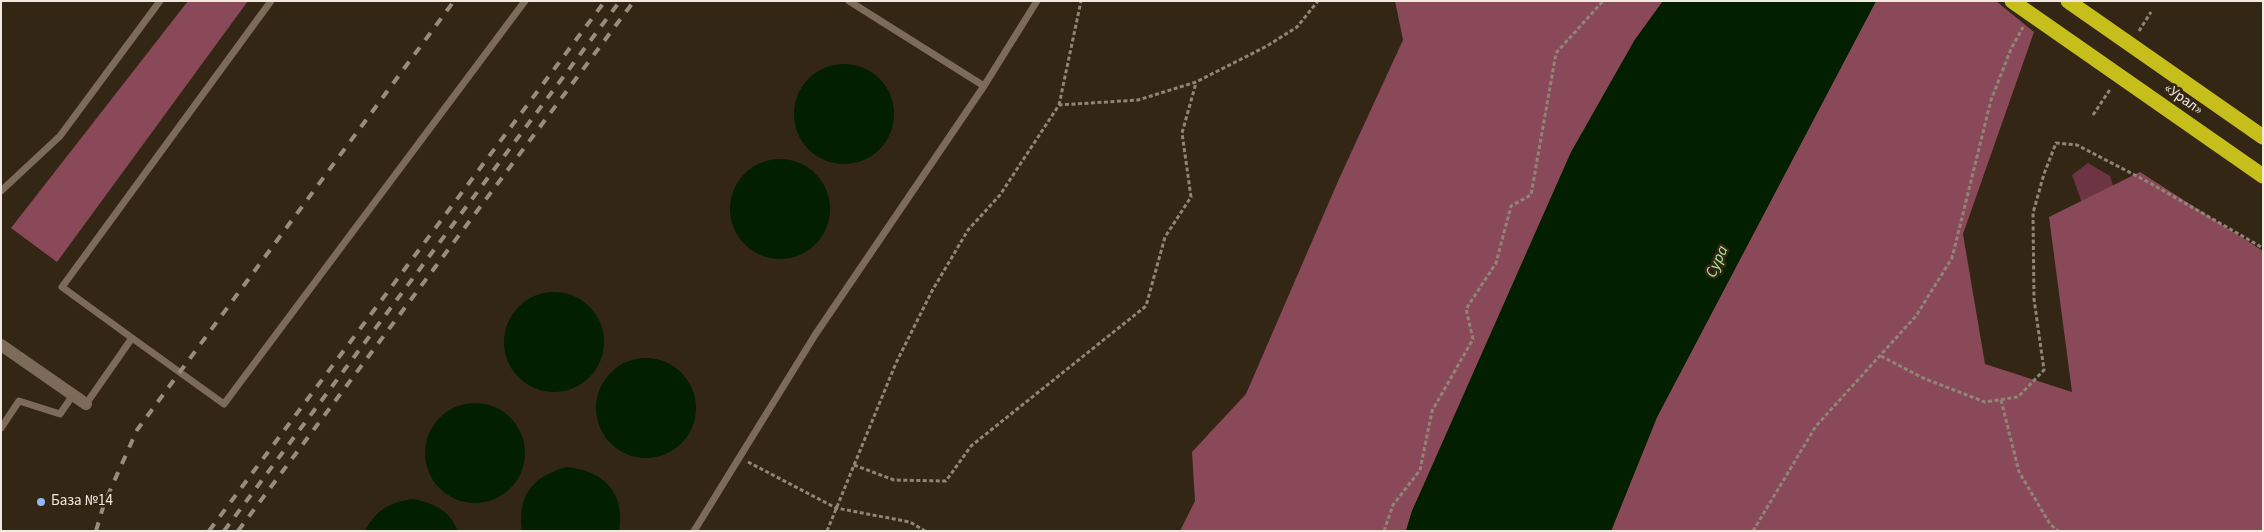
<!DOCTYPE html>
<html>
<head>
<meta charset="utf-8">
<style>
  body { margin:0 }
  #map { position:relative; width:2264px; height:532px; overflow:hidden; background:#332614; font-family:"Source Sans 3",sans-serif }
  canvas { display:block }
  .frame { position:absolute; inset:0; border:2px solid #f2e9de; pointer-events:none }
</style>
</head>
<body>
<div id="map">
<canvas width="2264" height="532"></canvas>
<div class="frame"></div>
</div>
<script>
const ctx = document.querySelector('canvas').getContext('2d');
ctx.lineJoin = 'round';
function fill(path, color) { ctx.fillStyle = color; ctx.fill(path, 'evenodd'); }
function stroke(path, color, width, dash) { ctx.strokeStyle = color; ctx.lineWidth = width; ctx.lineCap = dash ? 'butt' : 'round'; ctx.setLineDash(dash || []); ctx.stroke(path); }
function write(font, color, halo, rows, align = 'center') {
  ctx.font = font + ' "Source Sans 3",sans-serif'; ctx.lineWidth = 5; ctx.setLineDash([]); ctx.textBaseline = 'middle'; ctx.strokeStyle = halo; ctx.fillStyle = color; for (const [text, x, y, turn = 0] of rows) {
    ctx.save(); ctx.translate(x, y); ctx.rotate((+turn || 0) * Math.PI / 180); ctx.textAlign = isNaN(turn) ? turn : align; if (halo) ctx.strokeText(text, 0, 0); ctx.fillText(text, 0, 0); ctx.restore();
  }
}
const green = new Path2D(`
  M2088,163L2110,176L2113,185L2107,206H2083L2072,175Z`);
const forest = new Path2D(`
  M188,1H248L57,262L11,228Z
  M1395,1H1663L1634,41L1412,511L1406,531H1180L1195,501L1192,452L1246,394L1339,179L1403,40Z
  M1876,1H1996L2034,32L1963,234L1985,364L2072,392L2049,217L2140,172L2263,251V531H1611L1657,417Z`);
const water = new Path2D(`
  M1663,1H1876L1657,417L1611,531H1406L1412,511L1571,152L1634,41Z
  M794 114a50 50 0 1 1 100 0a50 50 0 1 1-100 0Z
  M730 209a50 50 0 1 1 100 0a50 50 0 1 1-100 0Z
  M504 342a50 50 0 1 1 100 0a50 50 0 1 1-100 0Z
  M596 408a50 50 0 1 1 100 0a50 50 0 1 1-100 0Z
  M425 453a50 50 0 1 1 100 0a50 50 0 1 1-100 0Z
  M567,467C603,471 626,492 619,531H522C517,495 533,476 567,467Z
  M413,499C434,503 449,510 458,531H365C376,510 390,502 413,499Z`);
const path = new Path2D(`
  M2139,31L2151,12
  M1059,105L1081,1
  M2093,115L2111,88
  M1881,356L1923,378L1985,402L2018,397L2044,370L2034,299L2033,213L2044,174L2056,143L2077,145L2150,183L2263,248
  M2001,400L2019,472L2050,524L2058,531
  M748,462L836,508L910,522L925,531
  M854,465L894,480L946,481L971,446L1146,306L1165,237L1191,197L1182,133L1196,83
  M827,531L896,363L932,291L968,230L1000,195L1059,105L1138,100L1196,82L1267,46L1297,27L1318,1
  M1384,531L1393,505L1420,470L1432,411L1473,339L1466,309L1496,263L1511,206L1531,195L1556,53L1603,1
  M1753,531L1816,426L1916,316L1952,258L1991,100L2011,49L2023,27`);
const lane = new Path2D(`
  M849,1L984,86
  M1,191L60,136L160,1
  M132,338L224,404L525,1
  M86,404L132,338L62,287L271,1
  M1,428L19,401L60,414L73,395
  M694,531L815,335L984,86L1037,1`);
const street = new Path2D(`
  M1,345L86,404`);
const highway = new Path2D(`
  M2012,1L2263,176
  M2068,1L2263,137`);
const rail = new Path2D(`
  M96,531L104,504L137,430L454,1
  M209,531L605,1
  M224,531L620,1
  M238,531L634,1`);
const markers = [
  [41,502,5,"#93b7fd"]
];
const streetNames = [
  ["«Урал»",2183,100,35]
];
const poiNames = [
  ["База №14",51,502]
];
const waterNames = [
  ["Сура",1718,262,-66]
];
fill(green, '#6d3443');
fill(forest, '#894959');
fill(water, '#022000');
stroke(path, '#908576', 3, [4, 2.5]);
stroke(lane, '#7b6b58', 7);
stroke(street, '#7b6b58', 12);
stroke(highway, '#c6be1b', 15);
stroke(rail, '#978c7e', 4, [9, 9]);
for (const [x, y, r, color] of markers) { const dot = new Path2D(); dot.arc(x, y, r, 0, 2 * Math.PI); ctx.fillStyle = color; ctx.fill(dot); stroke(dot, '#332614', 2); }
write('15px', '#f2e9de', '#332614', streetNames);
write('15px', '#f2e9de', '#332614', poiNames, 'left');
write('italic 16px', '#a9e79c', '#332614', waterNames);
</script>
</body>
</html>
